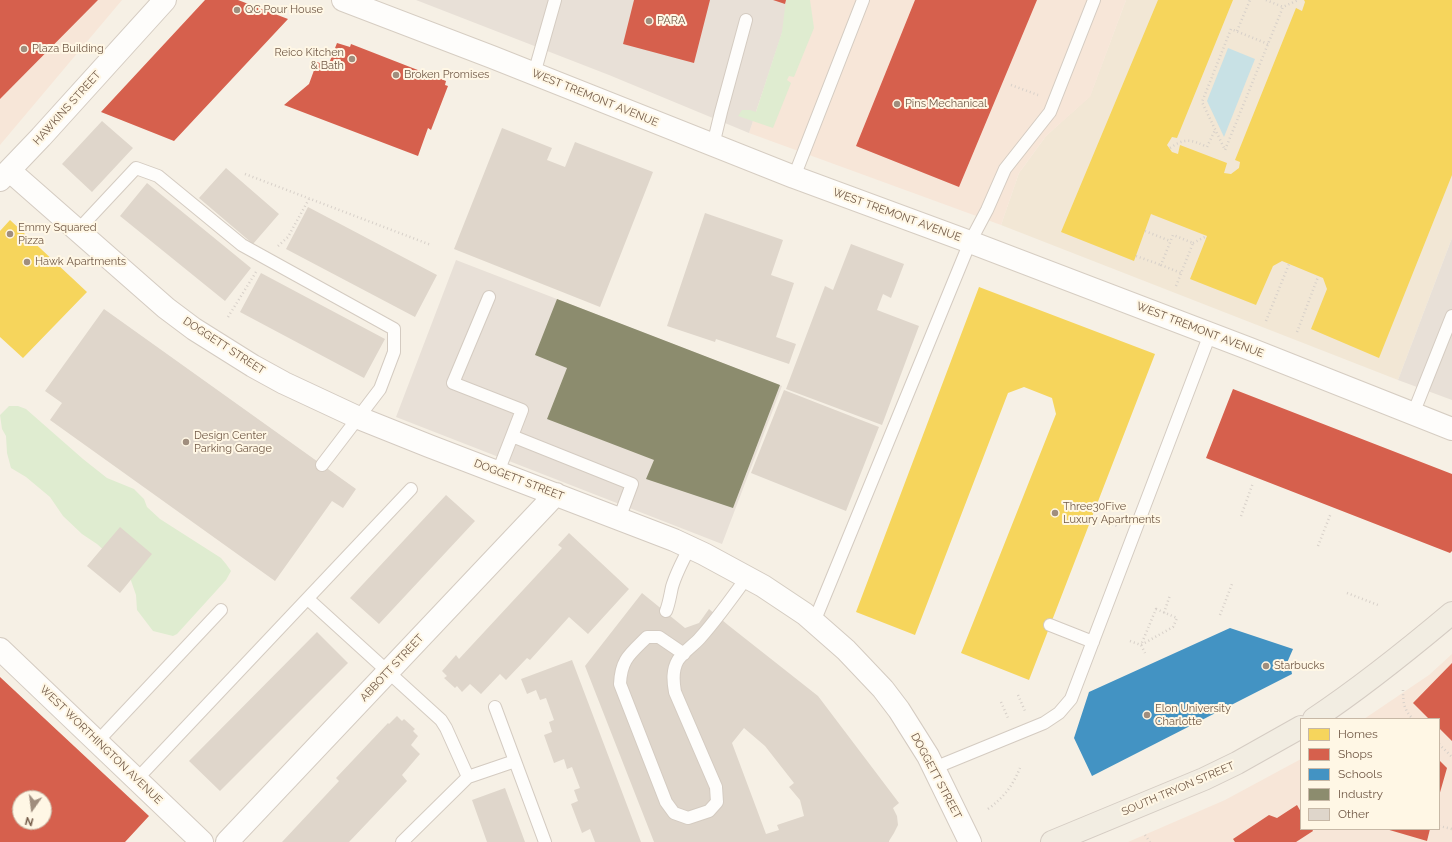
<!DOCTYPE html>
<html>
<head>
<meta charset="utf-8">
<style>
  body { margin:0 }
  #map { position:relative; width:1452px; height:842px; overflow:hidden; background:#f6f0e5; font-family:Raleway,sans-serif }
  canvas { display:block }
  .legend { position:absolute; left:1300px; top:718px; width:140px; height:112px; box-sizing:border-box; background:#fff7e5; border:1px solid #c7b8a6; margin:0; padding:5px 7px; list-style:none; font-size:12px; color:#725a47 }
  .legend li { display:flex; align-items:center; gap:8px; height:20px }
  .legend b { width:20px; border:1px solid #c7b8a6 }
  .north { position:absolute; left:12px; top:790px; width:40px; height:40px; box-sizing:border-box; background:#fff7e5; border:1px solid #c7b8a6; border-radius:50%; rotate:194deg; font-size:11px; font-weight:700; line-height:16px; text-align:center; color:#725a47 }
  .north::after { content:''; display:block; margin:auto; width:14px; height:18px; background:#a08e7e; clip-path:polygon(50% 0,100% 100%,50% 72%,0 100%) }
</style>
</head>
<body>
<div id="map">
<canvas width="1452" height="842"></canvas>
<ul class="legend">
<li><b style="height:11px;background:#f6d55c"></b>Homes</li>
<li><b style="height:11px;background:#d6604d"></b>Shops</li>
<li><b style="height:11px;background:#4393c3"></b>Schools</li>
<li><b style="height:11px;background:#8c8c6e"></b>Industry</li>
<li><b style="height:11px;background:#dfd6cb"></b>Other</li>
</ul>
<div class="north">N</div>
</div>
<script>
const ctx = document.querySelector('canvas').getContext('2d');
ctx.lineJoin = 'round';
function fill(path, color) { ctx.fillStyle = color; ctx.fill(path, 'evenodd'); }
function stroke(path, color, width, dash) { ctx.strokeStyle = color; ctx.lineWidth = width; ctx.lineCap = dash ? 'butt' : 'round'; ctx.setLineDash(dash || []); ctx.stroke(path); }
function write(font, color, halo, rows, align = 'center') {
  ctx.font = font + ' Raleway,sans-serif'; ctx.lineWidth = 4; ctx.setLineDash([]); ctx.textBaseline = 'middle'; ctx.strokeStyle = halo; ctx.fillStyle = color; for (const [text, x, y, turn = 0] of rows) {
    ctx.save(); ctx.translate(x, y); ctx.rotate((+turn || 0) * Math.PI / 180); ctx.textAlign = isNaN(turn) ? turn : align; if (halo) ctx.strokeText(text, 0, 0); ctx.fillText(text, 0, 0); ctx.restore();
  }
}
const residential = new Path2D(`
  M1126,0H1452V238L1398,380L1001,225L1019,173L1046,136L1090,96Z`);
const commercial = new Path2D(`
  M0,0H122L0,145Z
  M793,0H1126L1090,97L1046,136L1019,173L1001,225L749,133Z
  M1452,654V842H1128L1225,800L1301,759V829H1439V719H1364L1429,675Z`);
const industrial = new Path2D(`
  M416,0H793L749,133L609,75Z
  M1452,238V400L1398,380Z
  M456,260L782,386L722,544L396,417Z`);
const green = new Path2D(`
  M786,0H810L814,28L794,77L789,76L787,80L791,83L773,128L738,116L742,110H750L756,112L782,32Z
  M9,406H18L26,409L83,459L107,478L134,489L144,499L147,507L160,519L221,558L226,564L231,571L226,580L177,634L173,636L153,631L137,610L136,595L128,572L97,544L82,534L63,516L50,497L26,477L11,468L7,453L6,436L2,429L0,415Z`);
const water = new Path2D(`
  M1228,48L1255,59L1224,137L1207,101Z`);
const homes = new Path2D(`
  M1158,0H1233L1177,138L1172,137L1167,145L1172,152L1178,154L1180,145L1227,163L1224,173L1231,174L1239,168L1240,162L1235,160L1296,8L1302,11L1305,2L1304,0H1452V175L1379,358L1311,329L1327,289L1323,278L1282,261L1273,266L1256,305L1190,279L1207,236L1151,214L1134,261L1061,232Z
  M10,220L87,292L23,358L0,337V231Z
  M979,287L1155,354L1029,680L961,653L1056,414L1052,398L1024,387L1008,393L915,635L856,612Z`);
const shops = new Path2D(`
  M0,0H98L0,99Z
  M205,0H238L288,19L174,141L101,112Z
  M634,0H710L694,63L623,44Z
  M773,0H786L785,4Z
  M915,0H1037L959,187L856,146Z
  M337,43L350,47L351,44L446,81L445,85L448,86L431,130L428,128L418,156L284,105L309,84L317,62L328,66Z
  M1233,389L1452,474V551L1450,553L1206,458Z
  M1452,663V741L1439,728V719H1429L1413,703Z
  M0,677L149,816L125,842H0ZM20,798H44V822H20Z
  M1439,760L1447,768L1439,796Z
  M1297,805L1301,812V829H1312L1313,831L1296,842H1235L1233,839L1269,815L1277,818Z
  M1386,829H1430L1427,841Z`);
const schools = new Path2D(`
  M1230,628L1293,649L1283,672L1291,669L1292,674L1092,776L1074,738L1089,692Z`);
const industry = new Path2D(`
  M557,299L780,385L733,508L646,479L654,460L547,419L567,368L535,355Z`);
const building = new Path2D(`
  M102,121L133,148L92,192L62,164Z
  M502,128L552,148L547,160L565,167L575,142L653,172L600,307L454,249Z
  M226,168L279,214L253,244L199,198Z
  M147,183L251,268L225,301L120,216Z
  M308,207L437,275L415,317L286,249Z
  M705,213L783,240L771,275L794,283L776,337L796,344L789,364L716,339L715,342L667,326Z
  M851,244L904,264L891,298L883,294L877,310L919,326L882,425L786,389L825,286L833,290Z
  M261,273L385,339L364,378L240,312Z
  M104,309L356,489L343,508L332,501L275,581L50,420L62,403L45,391Z
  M784,390L879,427L846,511L751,473Z
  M446,495L475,521L379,624L350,598Z
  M120,527L152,554L120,593L87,566Z
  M569,533L629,589L588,634L569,617L530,660L527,658L506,680L500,674L481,694L470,684L462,692L457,686L455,688L444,678L447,676L442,671L456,655L459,659L562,548L558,545Z
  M642,593L685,628L699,623L709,609L728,625L818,696L899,803L893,808L897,816L898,825L894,833L889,841V842H654L585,666ZM744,728L765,746L794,783L789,787L800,800L804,816L777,825L779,830L766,834L732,743Z
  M317,632L348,663L220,791L189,761Z
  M572,660L641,842H595L590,829L582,833L571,804L578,801L574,790L580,788L572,767L567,769L564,759L554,763L544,735L552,732L549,722L554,720L546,698L540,700L536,690L527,694L521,679Z
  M397,716L402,721L404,719L415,729L413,731L418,736L411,745L420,754L402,775L407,781L349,842H282L339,781L336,778L388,723L389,724Z
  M505,788L525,842H487L472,800Z`);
const path = new Path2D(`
  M1266,0L1283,7
  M1237,31L1250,0
  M1268,44L1231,29L1202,102L1225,150L1283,7L1298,0
  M1011,85L1038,95
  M1170,148C1184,138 1191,139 1207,147L1215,130
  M245,174L431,245
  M1145,231L1170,241
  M1193,243L1207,236
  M278,246L288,237L309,199
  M1136,256L1161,265
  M1176,286L1193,243L1173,235L1161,265L1181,273
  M228,317L256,272
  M1266,321L1289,264
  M1297,332L1318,277
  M1241,516L1253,483
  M1097,518L1117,526
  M1318,546L1331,513
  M1347,593L1378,605
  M1156,609L1177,618L1173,627L1141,645Z
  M1164,613L1170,595
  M1220,615L1232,584
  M1130,641L1141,645L1145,653
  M1403,690C1403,703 1404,710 1413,719
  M1018,695L1025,711
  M1001,702L1008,718
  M1439,744L1452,757
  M988,809C1004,797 1012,787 1020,768
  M1439,826L1452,829
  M1145,835L1150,842`);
const lane = new Path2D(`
  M534,74L555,0
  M713,145L721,112L746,20
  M794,177L863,0
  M78,230L136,168L158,176L242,245L394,329V352L380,389L322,465
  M489,297L453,383L522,410L512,436
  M1413,414L1452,316
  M498,472L512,436L632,484L619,519
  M308,599L441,720L446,728L468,777L402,842
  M666,611C669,604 670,596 672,587C676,573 683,560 690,547
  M814,622L970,242L987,210L1005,169L1050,112L1094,0
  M1050,625L1093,642
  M684,654L659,637H647C630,654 621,659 620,684L666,802L674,813L688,818L709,811L717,802L716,787L675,692C673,681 672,670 678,660C684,651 694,645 700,638C717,619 732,598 747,577
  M495,707L545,842
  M97,742L221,610
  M934,768L1044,723L1059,713L1071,699L1210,334
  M468,777L515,761
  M137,779L411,489`);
const street = new Path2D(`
  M10,171L166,308L194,329L253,366L284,383L359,418L429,446L674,540L704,554L763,586L805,614L846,650L883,689L899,710L928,756L970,842
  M0,180L41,137L165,0
  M0,649L202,842
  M227,842L556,494`);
const secondary = new Path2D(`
  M343,0L492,57L794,177L970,242L1250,349L1452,429`);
const primary = new Path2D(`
  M1314,719C1362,687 1408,650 1452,613
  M1052,842L1204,779L1237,763L1301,727`);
const markers = [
  [237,10,4,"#a08e7e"],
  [649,21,4,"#a08e7e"],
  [24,49,4,"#a08e7e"],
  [352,59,4,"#a08e7e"],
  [396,75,4,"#a08e7e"],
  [897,104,4,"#a08e7e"],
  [10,234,4,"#a08e7e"],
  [27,262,4,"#a08e7e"],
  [186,442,4,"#a08e7e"],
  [1055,513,4,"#a08e7e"],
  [1266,666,4,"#a08e7e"],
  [1147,715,4,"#a08e7e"]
];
const poiNames = [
  ["QC Pour House",245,10],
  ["PARA",657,21],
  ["Plaza Building",32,49],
  ["Reico Kitchen",344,53,"right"],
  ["& Bath",344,66,"right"],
  ["Broken Promises",404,75],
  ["Pins Mechanical",905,104],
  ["Emmy Squared",18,228],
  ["Pizza",18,241],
  ["Hawk Apartments",35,262],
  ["Design Center",194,436],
  ["Parking Garage",194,449],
  ["Three30Five",1063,507],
  ["Luxury Apartments",1063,520],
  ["Starbucks",1274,666],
  ["Elon University",1155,709],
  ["Charlotte",1155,722]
];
const streetNames = [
  ["WEST TREMONT AVENUE",595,98,22],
  ["HAWKINS STREET",67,108,-48],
  ["WEST TREMONT AVENUE",897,215,20],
  ["WEST TREMONT AVENUE",1200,330,21],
  ["DOGGETT STREET",224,346,33],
  ["DOGGETT STREET",519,480,21],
  ["ABBOTT STREET",392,668,-47],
  ["WEST WORTHINGTON AVENUE",101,745,44],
  ["DOGGETT STREET",936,776,62],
  ["SOUTH TRYON STREET",1178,789,-23]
];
fill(residential, '#f2e7d5');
fill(commercial, '#f7e6d8');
fill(industrial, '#e8e0d7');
fill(green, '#dfecd0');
fill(water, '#c8e1e5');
fill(homes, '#f6d55c');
fill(shops, '#d6604d');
fill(schools, '#4393c3');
fill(industry, '#8c8c6e');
fill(building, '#dfd6cb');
stroke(lane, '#d4cbc1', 14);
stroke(street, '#d4cbc1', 24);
stroke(secondary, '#d6cdc2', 24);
stroke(primary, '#d5ccc3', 24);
stroke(path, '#d7d0c9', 2.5, [1, 3]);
stroke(lane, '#fefdfb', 12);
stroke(street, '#fefdfb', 22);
stroke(secondary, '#fefdfb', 22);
stroke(primary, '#f2ede2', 22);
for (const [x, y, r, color] of markers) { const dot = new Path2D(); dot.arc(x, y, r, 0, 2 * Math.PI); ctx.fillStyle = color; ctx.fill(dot); stroke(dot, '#fff7e5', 1.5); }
write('11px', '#725a47', '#fff7e5', poiNames, 'left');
write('11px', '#725a47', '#fff7e5', streetNames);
</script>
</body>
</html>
